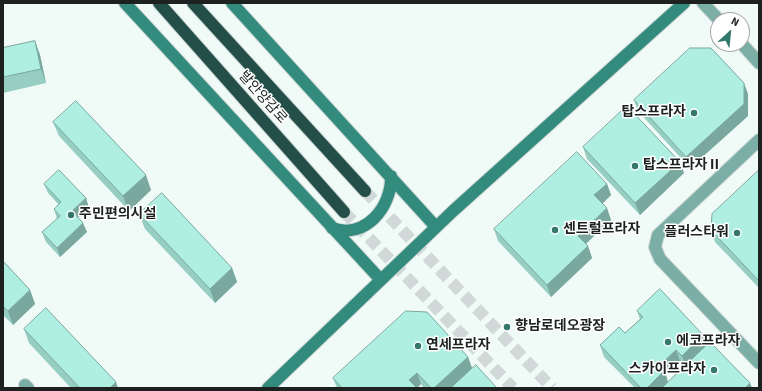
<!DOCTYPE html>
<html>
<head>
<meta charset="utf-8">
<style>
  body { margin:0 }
  #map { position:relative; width:762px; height:391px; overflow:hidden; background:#f0faf7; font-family:"Source Sans 3",sans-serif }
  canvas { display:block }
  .frame { position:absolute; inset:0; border:4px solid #1d2120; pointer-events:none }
  .north { position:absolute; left:710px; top:12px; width:40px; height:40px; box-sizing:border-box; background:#fff; border:1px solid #a5a6a6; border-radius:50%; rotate:27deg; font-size:11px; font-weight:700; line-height:16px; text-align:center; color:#1d2120 }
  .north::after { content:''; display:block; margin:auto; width:14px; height:18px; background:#34786d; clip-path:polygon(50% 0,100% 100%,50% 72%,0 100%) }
</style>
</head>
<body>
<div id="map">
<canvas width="762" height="391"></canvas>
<div class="frame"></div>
<div class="north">N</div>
</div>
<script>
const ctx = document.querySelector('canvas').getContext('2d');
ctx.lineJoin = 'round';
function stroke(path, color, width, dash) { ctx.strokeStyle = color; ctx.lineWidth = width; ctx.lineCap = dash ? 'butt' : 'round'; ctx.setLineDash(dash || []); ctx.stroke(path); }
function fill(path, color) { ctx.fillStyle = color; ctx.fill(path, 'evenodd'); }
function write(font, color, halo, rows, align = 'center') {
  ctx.font = font + ' "Source Sans 3","Noto Sans KR",sans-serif'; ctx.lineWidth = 3; ctx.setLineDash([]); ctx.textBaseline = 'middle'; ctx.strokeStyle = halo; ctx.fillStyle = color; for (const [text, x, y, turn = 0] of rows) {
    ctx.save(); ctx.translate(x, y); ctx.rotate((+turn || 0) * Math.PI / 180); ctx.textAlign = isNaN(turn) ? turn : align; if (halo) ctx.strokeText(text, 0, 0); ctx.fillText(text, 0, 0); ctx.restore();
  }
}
const highwayTunnel = new Path2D(`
  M365,191L552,388
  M344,212L513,388`);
const street = new Path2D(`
  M703,3L719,20
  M742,44L759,63
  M759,140L658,235L655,247L660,259L759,363
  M25,385L28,388`);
const secondary = new Path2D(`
  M125,3L380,279
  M232,3L436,227
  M332,228C365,240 392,207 391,176
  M268,388L453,211L684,3`);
const highway = new Path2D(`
  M159,3L344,212
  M193,3L365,191`);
const wall = new Path2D(`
  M35,41L40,55L46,83L3,93V48Z
  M748,94V116L690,168L638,111L634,100Z
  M53,122L151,190L129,211L59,136Z
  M583,147L684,173L640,215L587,159Z
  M759,170V288L715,242L711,230Z
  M44,184L86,198L89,208L78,218L87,232L60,257L46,242L42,232L57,219L54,209L59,205L48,193Z
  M607,184L611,195L602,203L611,220L586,244L588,246L592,258L551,297L498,241L494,229Z
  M139,214L232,268L237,282L215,303L145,229Z
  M3,261L30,290L35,304L13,325L3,315Z
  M637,311L707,345L750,383L752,388H635L604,357L600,345L625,333L640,319ZM680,361L685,366L668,382L666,375Z
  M24,329L118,388H71L29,343Z
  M468,357L472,368L451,388H424L421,384L417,388H337L333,378Z`);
const shadedWall = new Path2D(`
  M35,41L40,55L46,83L41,69Z
  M744,83L748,94V116L690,168L686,157Z
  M680,162L684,173L640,215L635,203Z
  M146,175L151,190L129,211L123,196Z
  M607,184L611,195L599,207L594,195Z
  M86,198L89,208L75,220L72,211Z
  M607,208L611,220L582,247L578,236Z
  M83,223L87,232L60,257L57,248Z
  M588,246L592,258L551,297L547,285Z
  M232,268L237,282L215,303L210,289Z
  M30,290L35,304L13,325L8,311Z
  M703,335L708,347L686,367L682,356Z
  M676,350L680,361L666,375L668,383L663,388H647L659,366Z
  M468,357L472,368L451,388H434Z
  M417,373L421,384L417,388L409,380Z
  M116,382L118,388H110Z
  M750,383L752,388H745Z`);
const building = new Path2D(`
  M35,41L41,69L3,77V48Z
  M690,48H711L744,83V104L686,157L634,100Z
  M76,101L146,175L123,196L53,122Z
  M627,106L680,162L635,203L583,147Z
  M577,152L607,184L594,195L607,208L578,236L588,246L547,285L494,229Z
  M59,170L86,198L72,211L83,223L57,248L42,232L60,216L54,209L61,202L44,184Z
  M759,170V281L711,230L712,214Z
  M162,193L232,268L210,289L139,214Z
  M3,261L30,290L8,311L3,306Z
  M660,289L703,335L682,356L676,350L659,366L664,371L647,388H641L600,345L619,327L625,333L643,317L637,311Z
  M46,308L116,382L110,388H80L24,329Z
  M406,311L427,312L468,357L434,388H431L417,373L409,380L417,388H342L333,378Z
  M710,342L750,383L745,388H662Z
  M476,365L497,388H451Z`);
const markers = [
  [694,113,4,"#34786d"],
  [635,166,4,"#34786d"],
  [71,215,4,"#34786d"],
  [555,230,4,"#34786d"],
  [737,233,4,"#34786d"],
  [507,327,4,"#34786d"],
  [668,342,4,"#34786d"],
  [418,346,4,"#34786d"],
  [714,370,4,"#34786d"]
];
const streetNames = [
  ["발안양감로",262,98,48]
];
const poiNames = [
  ["탑스프라자",686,113,"right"],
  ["탑스프라자Ⅱ",643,166],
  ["주민편의시설",79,215],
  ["센트럴프라자",563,230],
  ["플러스타워",729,233,"right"],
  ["향남로데오광장",515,327],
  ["에코프라자",676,342],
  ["연세프라자",426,346],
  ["스카이프라자",706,370,"right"]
];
stroke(highwayTunnel, '#d0d9d7', 12, [12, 6]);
stroke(street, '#ced7d5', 14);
stroke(secondary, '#ced7d5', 14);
stroke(highway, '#ced7d5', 14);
stroke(street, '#7bafa5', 12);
stroke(secondary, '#338b7d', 12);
stroke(highway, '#234f48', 12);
fill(wall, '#96cec2');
fill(shadedWall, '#7aa79e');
fill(building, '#afefe2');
stroke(building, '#7aa79e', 1);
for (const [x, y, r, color] of markers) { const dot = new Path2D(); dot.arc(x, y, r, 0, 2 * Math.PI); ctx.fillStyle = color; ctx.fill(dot); stroke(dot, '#fff', 1.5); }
write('14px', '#1d2120', '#fff', streetNames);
write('bold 14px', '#1d2120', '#fff', poiNames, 'left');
</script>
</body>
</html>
